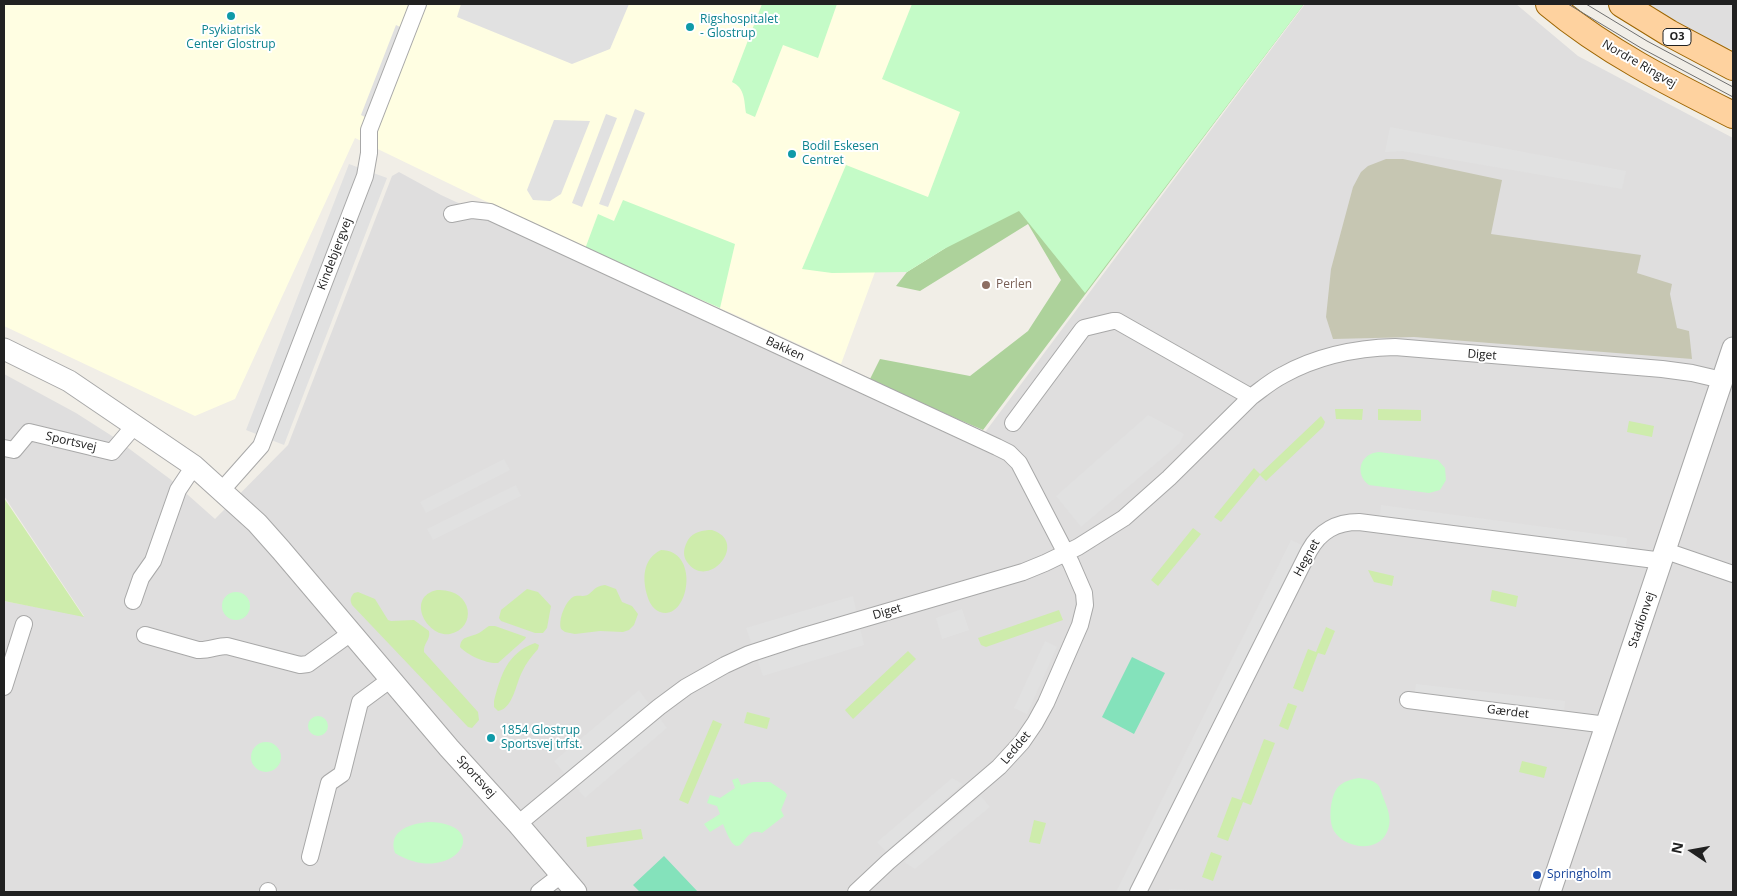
<!DOCTYPE html>
<html>
<head>
<meta charset="utf-8">
<style>
  body { margin:0 }
  #map { position:relative; width:1737px; height:896px; overflow:hidden; background:#f1eee7; font-family:"Open Sans",sans-serif }
  canvas { display:block }
  .frame { position:absolute; inset:0; border:5px solid #212121; pointer-events:none }
  .north { position:absolute; left:1667px; top:826px; width:50px; height:50px; -webkit-text-stroke:4px #fff; paint-order:stroke; rotate:282deg; font-size:14px; font-weight:700; line-height:20px; text-align:center; color:#212121 }
  .north::after { content:''; display:block; margin:auto; width:18px; height:22px; background:#212121; clip-path:polygon(50% 0,100% 100%,50% 72%,0 100%) }
</style>
</head>
<body>
<div id="map">
<canvas width="1737" height="896"></canvas>
<div class="frame"></div>
<div class="north">N</div>
</div>
<script>
const ctx = document.querySelector('canvas').getContext('2d');
ctx.lineJoin = 'round';
function fill(path, color) { ctx.fillStyle = color; ctx.fill(path, 'evenodd'); }
function stroke(path, color, width, dash) { ctx.strokeStyle = color; ctx.lineWidth = width; ctx.lineCap = dash ? 'butt' : 'round'; ctx.setLineDash(dash || []); ctx.stroke(path); }
function write(font, color, halo, rows, align = 'center') {
  ctx.font = font + ' "Open Sans",sans-serif'; ctx.lineWidth = 4; ctx.setLineDash([]); ctx.textBaseline = 'middle'; ctx.strokeStyle = halo; ctx.fillStyle = color; for (const [text, x, y, turn = 0] of rows) {
    ctx.save(); ctx.translate(x, y); ctx.rotate((+turn || 0) * Math.PI / 180); ctx.textAlign = isNaN(turn) ? turn : align; if (halo) ctx.strokeText(text, 0, 0); ctx.fillText(text, 0, 0); ctx.restore();
  }
}
const residential = new Path2D(`
  M1305,4H1516L1578,56L1733,138V892H4V601L84,616L4,496V374L76,413L112,436L170,479L215,519L288,445L392,176L399,172L441,195L977,443Z
  M1647,4H1733V50L1694,35Z`);
const education = new Path2D(`
  M4,4H1199L944,249L907,272H875L841,364L738,316L607,260L355,138L235,399L195,416L4,326Z`);
const construction = new Path2D(`
  M1386,159H1403L1502,180L1491,234L1641,255L1637,273L1672,284L1670,294L1677,328L1689,331L1692,359L1414,337L1333,339L1326,317L1331,269L1353,187L1361,172L1368,166Z`);
const grass = new Path2D(`
  M1335,409H1363L1362,420L1336,419Z
  M1378,409L1421,410V421L1378,420Z
  M1321,416L1325,422L1323,427L1266,481L1260,475L1221,522L1214,517L1254,468L1260,474Z
  M1629,421L1654,426L1652,437L1627,432Z
  M4,498L84,617L4,601Z
  M1193,528L1201,534L1158,586L1151,580Z
  M712,530C750,542 708,592 687,562C682,555 684,547 688,540C693,532 703,530 712,530Z
  M661,550C701,550 689,622 660,612C654,610 650,604 648,598C642,580 642,559 661,550Z
  M1368,570L1394,576L1392,586L1374,582Z
  M605,585L616,589L622,602L632,606L638,614L634,625L629,630L623,632L600,631L575,634L565,632L561,629C558,620 565,602 573,597C578,594 584,598 589,594C595,589 596,586 605,585Z
  M527,589L538,592L551,606L547,628L543,633H535L501,621L499,618L501,610Z
  M437,590C473,588 478,628 450,634C427,638 405,597 437,590Z
  M1492,590L1518,596L1516,607L1490,601Z
  M358,592L375,599L388,620L391,621L414,620L429,631C431,640 423,643 424,652L478,712L479,720L472,728L468,727L352,605C350,600 350,598 354,593Z
  M1059,610L1063,620L986,647L981,645L978,638Z
  M489,626H495L526,637L525,639L498,663C487,664 467,655 460,647C461,635 470,638 479,633C483,631 485,628 489,626Z
  M1326,627L1335,631L1325,655L1318,653L1303,692L1293,688L1308,649L1316,652Z
  M535,643L539,645L538,649C532,656 526,663 522,672C516,683 513,709 498,711L494,707V701C501,675 507,653 535,643Z
  M908,651L916,659L853,719L845,710Z
  M1288,703L1297,706L1288,730L1279,726Z
  M747,712L770,718L767,729L744,723Z
  M713,720L722,724L688,804L679,800Z
  M1264,739L1275,743L1251,805L1243,802L1228,841L1217,837L1232,797L1241,800Z
  M1522,761L1547,767L1544,778L1519,772Z
  M1034,820L1046,823L1040,844L1029,842Z
  M641,829L643,839L587,847L586,837Z
  M1211,852L1222,856L1213,881L1202,877Z`);
const forest = new Path2D(`
  M1272,4H1304L983,430L869,381L880,359L970,376L1028,331L1061,280L1028,224L920,291L896,286L907,272L944,249Z`);
const park = new Path2D(`
  M762,4H837L818,58L783,45L755,117L746,113C744,100 745,88 732,82Z
  M912,4H1304L1085,293L1019,211L944,249L907,272L832,273L802,269L846,165L928,197L960,112L882,79Z
  M623,200L735,244L720,308L585,249L598,214L614,221Z
  M1379,452L1438,460L1445,468L1446,480L1440,490L1429,493L1369,485C1354,474 1360,453 1379,452Z
  M222 606a14 14 0 1 1 28 0a14 14 0 1 1-28 0Z
  M308 726a10 10 0 1 1 20 0a10 10 0 1 1-20 0Z
  M251 757a15 15 0 1 1 30 0a15 15 0 1 1-30 0Z
  M738,778L741,785L753,782H770L785,792L787,795L781,810L784,816L762,833C741,823 742,873 723,824L710,832L704,824L720,814L717,806L707,803L710,795L720,798L735,788L732,780Z
  M1359,778C1365,779 1373,780 1377,784C1380,786 1381,791 1382,794C1387,808 1394,820 1386,834C1376,853 1344,848 1334,831C1328,820 1330,797 1338,787C1344,781 1352,779 1359,778Z
  M430,822C497,825 451,888 395,853C387,830 412,823 430,822Z`);
const pitch = new Path2D(`
  M1132,657L1165,673L1134,734L1102,717Z
  M664,856L698,892H640L633,885Z`);
const parking = new Path2D(`
  M461,4H629L610,49L572,64L457,17Z
  M396,25L400,27L365,117L361,115Z
  M635,109L645,113L608,207L599,204Z
  M606,114L617,118L582,207L572,203Z
  M554,120L590,121L561,194L550,201L533,200L527,190Z
  M1390,127L1626,171L1622,189L1402,151L1385,152Z
  M349,164L387,178L284,445L246,430Z
  M1148,415L1184,434L1179,444L1081,527L1056,496Z
  M504,459L510,470L426,513L420,502Z
  M516,485L521,496L433,540L427,529Z
  M1381,505L1627,538L1624,561L1378,528Z
  M1291,540L1315,551L1143,892H1116Z
  M853,596L864,645L763,676L746,628Z
  M962,609L969,630L942,639L936,618Z
  M1045,641L1057,647L1027,714L1014,708Z
  M1416,684L1565,701L1563,722L1413,705Z
  M639,690L667,728L585,798L554,761Z
  M952,778L963,784L886,852L877,842Z
  M981,796L990,807L915,869L904,862Z
  M1169,889L1241,892H1169Z`);
const minor = new Path2D(`
  M452,214L472,210L490,212L997,447L1009,453L1019,463L1071,563L1084,593L1085,605L1080,625L1046,703L1035,723L1022,742L999,767L888,862L856,892
  M1013,423L1082,330L1084,328L1113,321H1117L1251,397
  M4,448L14,450L29,432L112,452L135,425
  M222,490L261,446L365,176L369,153V130L418,4
  M1666,551L1733,574
  M133,601L141,578L153,561L178,490L194,466
  M145,635L198,650C208,651 217,646 227,646L300,665L308,664L351,633
  M4,687L24,624
  M1408,700L1607,725
  M518,824L659,707L686,687L725,665L749,654L801,637L1023,572L1045,563L1078,547L1124,518L1169,478L1251,397C1262,389 1271,381 1283,375C1317,356 1357,348 1395,347L1662,369L1692,373L1722,380
  M310,857L329,783L342,774L360,702L391,679
  M268,892V891
  M539,892L561,875
  M1138,892L1309,551C1320,531 1336,522 1359,522L1663,561`);
const tertiary = new Path2D(`
  M4,349L69,381L194,466L257,523L281,550L449,748L518,824L576,892
  M1550,892L1733,348`);
const primary = new Path2D(`
  M1549,4C1604,50 1669,83 1733,115
  M1622,4L1669,33L1733,67`);
const tram = new Path2D(`
  M1568,4L1641,48L1733,97
  M1586,4L1647,41L1733,87`);
const markers = [
  [231,16,5,"#0f9aa8"],
  [690,27,5,"#0f9aa8"],
  [792,154,5,"#0f9aa8"],
  [986,285,5,"#8d6e63"],
  [491,738,5,"#0f9aa8"],
  [1537,875,5,"#1a4fb4"]
];
const shields = [
  [1677,37,28]
];
const shieldNames = [
  ["O3",1677,37]
];
const cultureNames = [
  ["Rigshospitalet",700,20],
  ["- Glostrup",700,34],
  ["Psykiatrisk",231,31,"center"],
  ["Center Glostrup",231,45,"center"],
  ["Bodil Eskesen",802,147],
  ["Centret",802,161],
  ["1854 Glostrup",501,731],
  ["Sportsvej trfst.",501,745]
];
const streetNames = [
  ["Nordre Ringvej",1639,64,30],
  ["Kindebjergvej",335,254,-69],
  ["Bakken",785,349,25],
  ["Diget",1482,355,4],
  ["Sportsvej",71,442,13],
  ["Hegnet",1307,558,-61],
  ["Diget",887,612,-16],
  ["Stadionvej",1642,620,-71],
  ["Gærdet",1508,712,7],
  ["Leddet",1016,748,-50],
  ["Sportsvej",476,777,48]
];
const educationNames = [
  ["Perlen",996,285]
];
const transitNames = [
  ["Springholm",1547,875]
];
fill(residential, '#dfdede');
fill(education, '#fffee2');
fill(construction, '#c6c6b2');
fill(grass, '#ceecac');
fill(forest, '#add29b');
fill(park, '#c4fbc7');
fill(pitch, '#84e2bb');
fill(parking, '#e1e1e1');
stroke(minor, '#a8a8a8', 18);
stroke(tertiary, '#a8a8a8', 23);
stroke(primary, '#9d6500', 28);
stroke(minor, '#fff', 16);
stroke(tertiary, '#fff', 21);
stroke(primary, '#fed29f', 26);
stroke(tram, '#6f6f6f', 1);
for (const [x, y, r, color] of markers) { const dot = new Path2D(); dot.arc(x, y, r, 0, 2 * Math.PI); ctx.fillStyle = color; ctx.fill(dot); stroke(dot, '#fff', 2); }
for (const [x, y, w] of shields) { const box = new Path2D(); box.roundRect(x - w / 2, y - 8.5, w, 17, 4); ctx.fillStyle = '#fff'; ctx.fill(box); stroke(box, '#212121', 1); }
write('bold 11px', '#212121', null, shieldNames);
write('12px', '#0d838f', '#fff', cultureNames, 'left');
write('12px', '#212121', '#fff', streetNames);
write('12px', '#785e54', '#fff', educationNames, 'left');
write('12px', '#164399', '#fff', transitNames, 'left');
</script>
</body>
</html>
